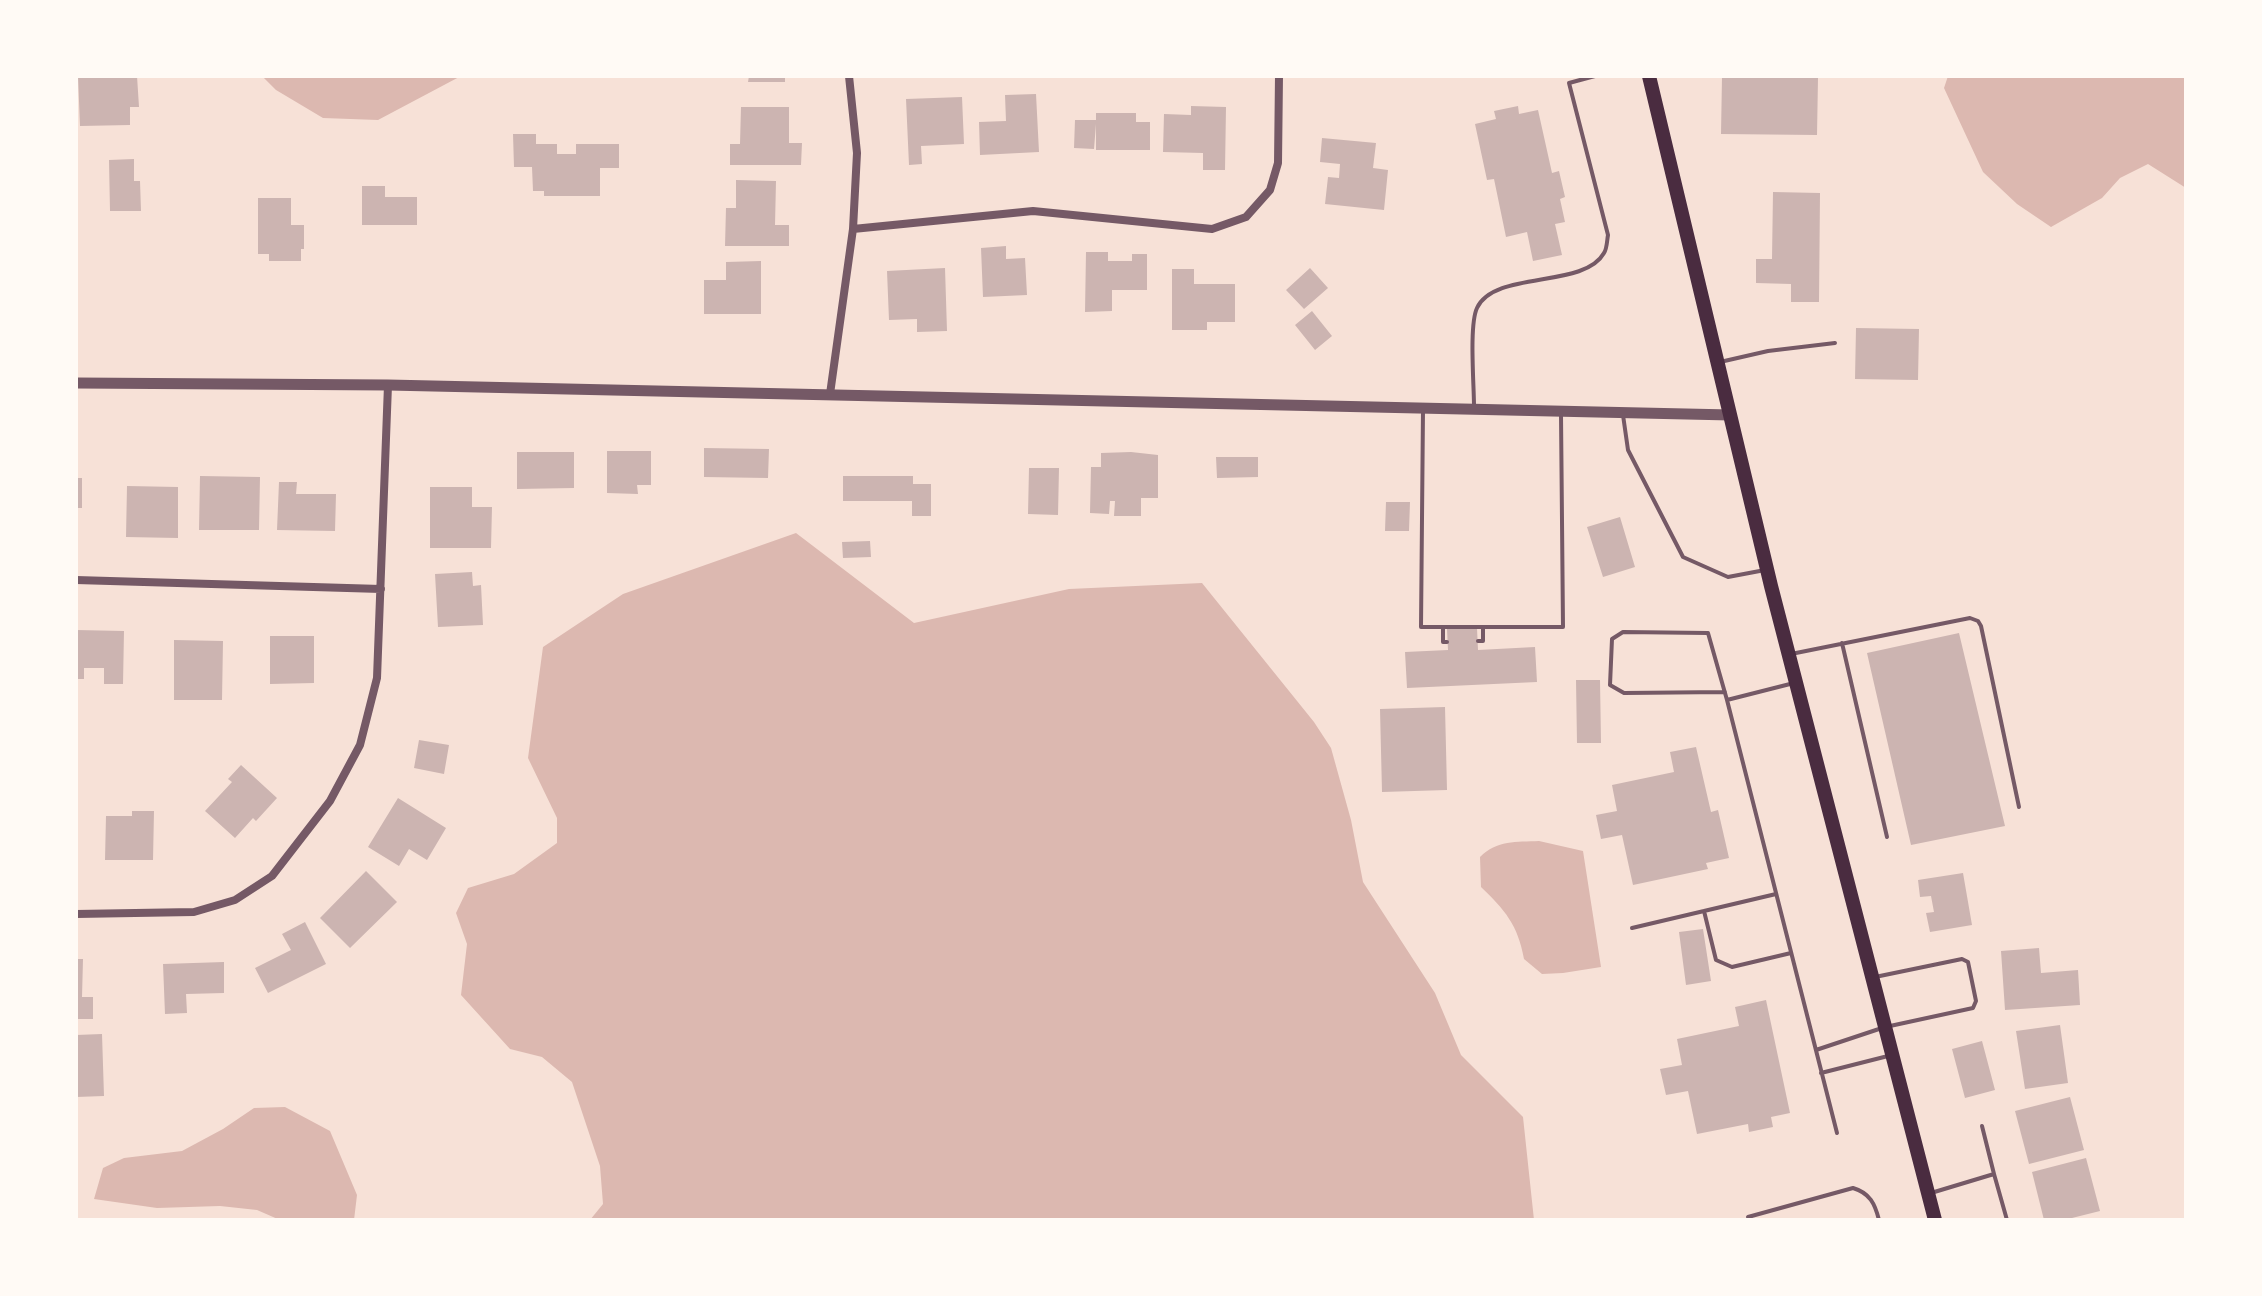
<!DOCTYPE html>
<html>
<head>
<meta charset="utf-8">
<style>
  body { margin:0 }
  #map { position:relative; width:2262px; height:1296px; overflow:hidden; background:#f7e1d7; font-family:"Titillium Web",sans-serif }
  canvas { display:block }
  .frame { position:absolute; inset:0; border:78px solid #fffaf5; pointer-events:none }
</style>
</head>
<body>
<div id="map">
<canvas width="2262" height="1296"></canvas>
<div class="frame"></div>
</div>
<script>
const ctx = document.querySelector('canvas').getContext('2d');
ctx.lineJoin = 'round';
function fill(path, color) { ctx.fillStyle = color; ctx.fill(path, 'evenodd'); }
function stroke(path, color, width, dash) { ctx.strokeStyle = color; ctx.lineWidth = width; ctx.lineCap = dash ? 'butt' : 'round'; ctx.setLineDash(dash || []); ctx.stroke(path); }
const water = new Path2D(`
  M262,76H461L378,120L323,118L276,90Z
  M1948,76H2186V188L2148,164L2120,178L2102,198L2051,227L2017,204L1983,172L1944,88Z
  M796,533L914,623L1069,589L1202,583L1314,722L1331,748L1351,820L1363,882L1435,993L1461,1055L1523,1117L1534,1220H590L603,1204L600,1166L572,1082L542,1057L510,1049L461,995L467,944L456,913L468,888L514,874L557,843V818L528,758L543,647L623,594Z
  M1539,841L1583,851L1601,967L1563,973L1542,974L1524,959C1518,925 1505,910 1481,887L1480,857C1497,840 1516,842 1539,841Z
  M285,1107L330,1131L357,1195L354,1220H280L257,1210L220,1206L157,1208L94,1199L103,1168L124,1158L182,1151L223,1129L254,1108Z`);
const building = new Path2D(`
  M78,76H137L139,107H130V125L80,126Z
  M749,76H785V82H748Z
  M1722,77L1818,78L1817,135L1721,134Z
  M1036,94L1039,152L980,155L979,122L1006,121L1005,95Z
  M962,97L964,144L921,146L922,164L909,165L906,99Z
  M1191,106L1226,107L1225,170H1203V153L1163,152L1164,114L1191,115Z
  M1518,106L1519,114L1538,110L1552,173L1559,171L1565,197L1560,199L1565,222L1555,224L1562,255L1533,261L1527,232L1506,237L1494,179L1487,180L1475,124L1496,119L1494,111Z
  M741,107H789V143H802L801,165H730V144H740Z
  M1096,113H1136V122H1150V150H1096V124L1094,149L1074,148L1075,120H1096Z
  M513,134H536V144H557V154H576V144H619V168H600V196H544V191H533L532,167H514Z
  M1322,138L1376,143L1373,168L1388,170L1384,210L1325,204L1328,177L1339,178L1340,164L1320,162Z
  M134,159V181H140L141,211H110L109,160Z
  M736,180L776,181L775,225H789V246H725L726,208H736Z
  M362,186H385V197H417V225H362Z
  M1773,192L1820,193L1819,302H1791V284L1756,283V259H1772Z
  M258,198H291V225H304V249H301V261H269V254H258Z
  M1006,246V259L1025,258L1027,295L983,297L981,248Z
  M1086,252H1108V261H1132V254H1147V290H1112V311L1085,312Z
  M761,261V314H704V280H726V262Z
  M945,268L947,331L917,332V319L889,320L887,271Z
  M1310,268L1328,288L1304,309L1286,290Z
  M1172,269H1194V284H1235V322H1207V330H1172Z
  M1312,311L1332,336L1315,350L1295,325Z
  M1856,328L1919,329L1918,380L1855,379Z
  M704,448L769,449L768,478L704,477Z
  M607,451H651V485H637L638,494L607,493Z
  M517,452H574V488L517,489Z
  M1131,452L1158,455V498H1141V516H1114L1115,501H1110L1109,514L1090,513L1091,467H1101V453Z
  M1216,457H1258V477L1217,478Z
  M1029,468H1059L1058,515L1028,514Z
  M200,476L260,477L259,530H199Z
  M843,476H913V484H931V516H912V501H843Z
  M76,478H82V508H76Z
  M279,482H297L296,494H336L335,531L277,530Z
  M127,486L178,487V538L126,537Z
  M430,487H472V507H492L491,548H430Z
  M1386,502H1410L1409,531H1385Z
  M1620,517L1635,567L1603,577L1587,527Z
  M870,541L871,557L843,558L842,542Z
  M472,572L473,586L481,585L483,625L438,627L435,574Z
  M1477,628L1478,650L1535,647L1537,682L1407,688L1405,652L1448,650L1447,629Z
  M76,630L124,631L123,684H104V668H84V679H76Z
  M1959,633L2005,826L1911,845L1867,653Z
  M270,636H314V683L270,684Z
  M174,640L223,641L222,700H174Z
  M1576,680H1600L1601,743H1577Z
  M1445,707L1447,790L1382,792L1380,709Z
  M419,740L449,745L444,774L414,768Z
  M1696,747L1711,812L1718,810L1729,858L1706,863L1708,869L1633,885L1622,835L1601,839L1596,815L1617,811L1612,785L1674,772L1670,752Z
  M241,765L277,798L256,821L253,818L235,838L205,811L232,782L228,779Z
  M398,798L446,828L427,860L409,849L399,866L368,847Z
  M132,811H154L153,860H105L106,816H132Z
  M366,871L397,902L350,948L320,918Z
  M1963,873L1972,925L1930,932L1926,913L1934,912L1931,896L1920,897L1918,880Z
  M305,922L326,964L268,993L255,968L291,950L282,934Z
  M1703,929L1711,981L1686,985L1679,932Z
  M2039,948L2041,973L2078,970L2080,1005L2005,1010L2001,951Z
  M76,959H83L82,997H93V1019H76Z
  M224,962V993L186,994L187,1013L165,1014L163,964Z
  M1766,1000L1790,1113L1771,1117L1773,1127L1749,1132L1748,1124L1697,1134L1688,1091L1666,1095L1660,1069L1682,1065L1677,1039L1739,1026L1735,1007Z
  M2060,1025L2068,1083L2025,1089L2016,1031Z
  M102,1034L104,1096L76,1097V1035Z
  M1982,1041L1995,1090L1965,1098L1952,1049Z
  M2070,1097L2084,1150L2029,1164L2015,1111Z
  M2086,1158L2100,1211L2064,1220H2044L2032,1172Z`);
const service = new Path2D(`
  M1720,362L1768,351L1835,343
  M1474,406C1474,384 1469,325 1477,308C1495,270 1584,289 1604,253C1607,249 1607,240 1608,235L1569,83L1595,76
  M1423,410L1421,627H1563L1561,415
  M1623,415L1628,450L1683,557L1728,577L1765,570
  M1443,627V642H1447
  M1478,641H1483V627
  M1842,643L1887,837
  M1791,654L1970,618L1978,621L1981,626L2019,807
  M1794,683L1727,700L1837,1133
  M1725,692L1624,693L1610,685L1612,639L1623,632L1708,633L1727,700
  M1704,911L1716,960L1732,967L1791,953
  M1632,928L1776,894
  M1875,977L1962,959L1968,962L1976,1001L1973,1008L1890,1026
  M1816,1050L1882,1028
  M1821,1073L1888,1056
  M1982,1126L1994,1174
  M1931,1193L1994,1174L2007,1220
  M1748,1217L1853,1188C1870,1193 1875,1204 1879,1220`);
const minor = new Path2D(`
  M853,229L1033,211L1212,229L1246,217L1270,190L1278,163L1279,76
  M830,394L853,229L857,153L849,76
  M76,580L381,589
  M76,914L194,912L235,900L272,876L330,801L360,745L377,678L388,385`);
const tertiary = new Path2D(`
  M76,383L388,385L1731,415`);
const primary = new Path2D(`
  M1649,76L1771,586L1935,1220`);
fill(water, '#dcb8b0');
fill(building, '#ccb4b1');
stroke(service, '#755966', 4);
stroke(minor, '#755966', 8);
stroke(tertiary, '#755966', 11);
stroke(primary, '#4a2c40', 14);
</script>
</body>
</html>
